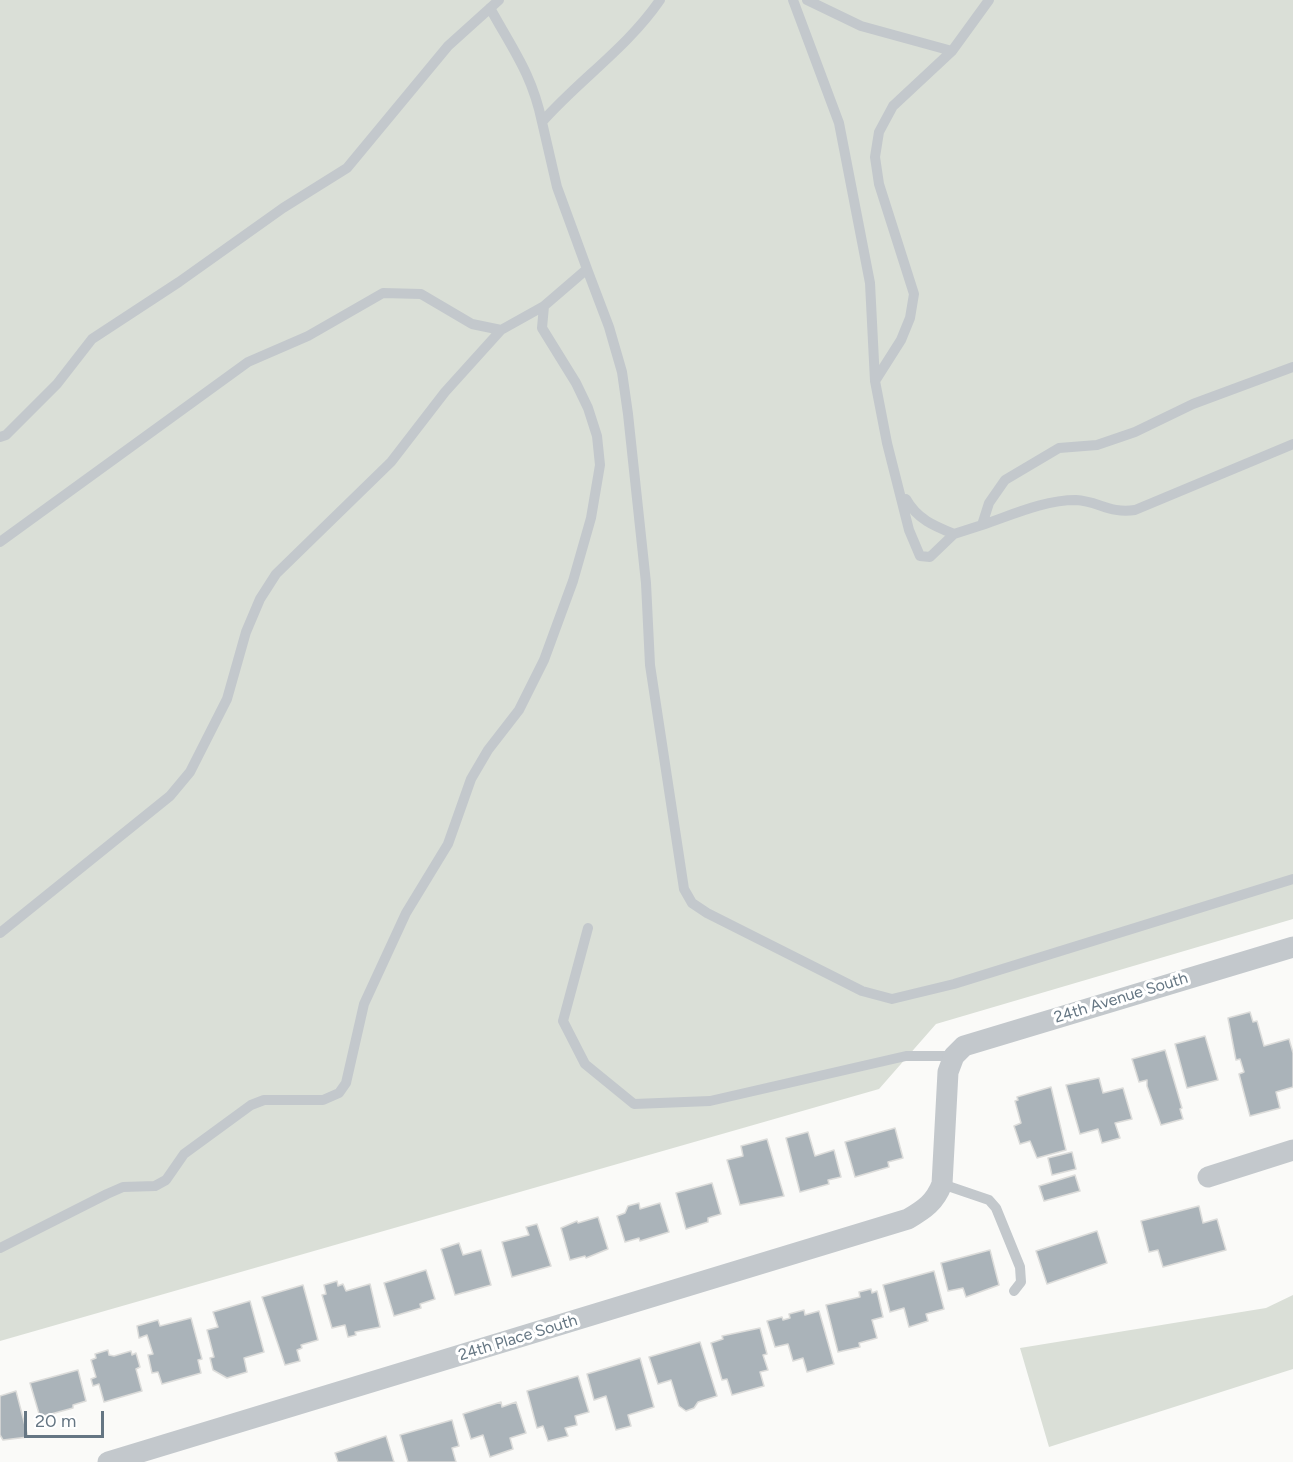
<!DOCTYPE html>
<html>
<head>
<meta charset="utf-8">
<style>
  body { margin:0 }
  #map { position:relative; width:1293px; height:1462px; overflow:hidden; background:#fafaf8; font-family:Figtree,sans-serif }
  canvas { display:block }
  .scale { position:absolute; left:24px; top:1411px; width:80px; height:27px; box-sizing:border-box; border:3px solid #657683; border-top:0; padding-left:8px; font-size:18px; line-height:21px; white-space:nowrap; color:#657683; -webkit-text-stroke:4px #fff; paint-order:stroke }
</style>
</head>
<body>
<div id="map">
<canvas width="1293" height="1462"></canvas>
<div class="scale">20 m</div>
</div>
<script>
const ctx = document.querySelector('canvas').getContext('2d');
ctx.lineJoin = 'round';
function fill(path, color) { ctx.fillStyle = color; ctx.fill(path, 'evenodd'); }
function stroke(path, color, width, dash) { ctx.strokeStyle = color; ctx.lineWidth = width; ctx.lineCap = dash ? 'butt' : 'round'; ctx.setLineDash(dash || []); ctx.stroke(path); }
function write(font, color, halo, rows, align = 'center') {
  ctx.font = font + ' Figtree,sans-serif'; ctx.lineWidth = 6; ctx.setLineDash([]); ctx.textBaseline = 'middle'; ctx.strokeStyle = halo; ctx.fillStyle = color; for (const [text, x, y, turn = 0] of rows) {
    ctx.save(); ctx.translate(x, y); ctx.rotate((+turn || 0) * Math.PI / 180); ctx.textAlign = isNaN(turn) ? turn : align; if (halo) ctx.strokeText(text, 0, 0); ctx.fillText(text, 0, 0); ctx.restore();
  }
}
const green = new Path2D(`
  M0,0H1293V919L936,1024L879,1089L0,1341Z
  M1293,1295V1369L1049,1447L1020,1348L1266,1308Z`);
const building = new Path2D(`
  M1250,1012L1253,1022L1257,1021L1264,1046L1289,1039L1293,1053V1087L1276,1092L1280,1108L1250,1116L1239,1074L1244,1072L1240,1059L1236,1060L1228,1018Z
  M1205,1036L1218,1080L1187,1088L1175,1044Z
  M1165,1050L1182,1108L1180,1109L1183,1119L1161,1125L1147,1086V1080L1139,1082L1132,1059Z
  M1099,1078L1103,1093L1123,1088L1132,1119L1115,1123L1120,1138L1102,1143L1098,1129L1080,1134L1066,1085Z
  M1051,1087L1066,1150L1037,1158L1030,1141L1020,1144L1014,1126L1021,1123L1015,1101L1018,1100L1017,1097Z
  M895,1128L903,1158L888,1162L889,1167L855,1177L845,1142Z
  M808,1132L815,1156L834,1150L841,1177L828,1180L829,1184L800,1192L786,1138Z
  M767,1139L784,1196L740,1205L727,1160L743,1156L741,1146Z
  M1072,1152L1076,1169L1052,1175L1048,1158Z
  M1075,1175L1080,1191L1044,1201L1039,1186Z
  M712,1183L721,1214L708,1218V1222L686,1229L676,1193Z
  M639,1203L640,1209L660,1203L669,1232L640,1241L639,1238L625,1242L617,1216L625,1213L628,1206Z
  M1199,1206L1203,1223L1217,1219L1226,1250L1163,1267L1158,1250L1149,1252L1141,1221Z
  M598,1217L608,1249L586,1258L585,1256L570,1260L561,1228L577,1221L578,1223Z
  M537,1224L551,1266L512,1277L502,1242L529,1235L526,1227Z
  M1097,1231L1107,1263L1047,1284L1036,1251Z
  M459,1243L463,1255L481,1250L491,1285L455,1295L441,1249Z
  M990,1250L999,1285L966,1297L963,1288L948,1291L941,1263Z
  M426,1270L435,1299L420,1304L421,1308L394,1316L384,1283Z
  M934,1271L944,1309L926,1314L928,1321L909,1327L904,1308L890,1312L883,1285Z
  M337,1281L338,1286L343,1284L346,1291L370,1284L380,1327L355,1332L356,1335L348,1337L345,1325L332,1328L322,1295L326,1294L324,1285Z
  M303,1285L318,1340L301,1345L302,1348L297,1350L300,1361L285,1365L262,1297Z
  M871,1289L872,1293L877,1291L883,1317L872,1320L877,1338L859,1343L860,1347L838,1352L826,1305L860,1297L859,1292Z
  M250,1301L264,1352L244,1358L247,1372L227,1378L213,1370L210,1358L214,1357L207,1330L218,1327L213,1312Z
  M804,1310L805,1315L819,1311L834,1364L807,1372L803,1358L793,1361L788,1344L775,1347L767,1321L782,1317L783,1320L790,1318L789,1314Z
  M191,1318L202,1359L198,1360L201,1373L162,1384L158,1372L152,1373L148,1355L153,1354L147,1335L139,1338L137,1326L158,1320L160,1326Z
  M760,1328L767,1354L763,1355L768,1370L760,1372L764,1386L732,1395L727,1379L722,1380L711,1343L723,1339L722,1336Z
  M700,1342L717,1396L698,1402L694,1408L686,1411L679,1406L671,1380L658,1384L649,1357Z
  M108,1350L109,1355L114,1356L131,1351L132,1355L136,1353L140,1367L136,1369L142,1391L104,1402L99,1384L93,1386L91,1379L96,1377L91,1360L96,1358L95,1354Z
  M640,1358L654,1407L628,1415L631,1426L616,1430L606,1396L594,1400L587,1374Z
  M78,1370L86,1401L73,1405V1408L40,1417L30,1383Z
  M578,1376L589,1412L575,1416L577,1425L565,1428L568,1436L548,1441L543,1426L537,1428L527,1391Z
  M16,1391L28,1437L3,1440L0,1435V1396Z
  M501,1402L502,1407L516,1402L526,1433L510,1438L513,1449L490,1457L483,1435L471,1439L463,1414Z
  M452,1420L459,1446L452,1448L456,1462H408L400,1435Z
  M386,1436L394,1462H338L335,1453Z`);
const lane = new Path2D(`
  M793,0L839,123L870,283L875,381
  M807,0L861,26L952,51
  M989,0L952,51L893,106L879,132L875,157L879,184L914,294L910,318L901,340L875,381L887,443L909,530L920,556L930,557L954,534L982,525L989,503L1005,480L1059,448L1097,445L1135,432L1193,404L1293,367
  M490,8C513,50 532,74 542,122
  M587,269L609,327L622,372L628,414L646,583L650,665L684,889L692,903L707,913L862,991L892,999L954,984L1293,879
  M0,437L6,435L57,384L92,339L179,282L283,208L347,168L448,46L499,0
  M906,499C917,519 934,526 954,534
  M982,525C1012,515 1044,500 1076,500C1098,501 1110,514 1135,510L1293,444
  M0,542L248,362L308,336L383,293L421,294L472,324L501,330L544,306L587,269L557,187L542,122C580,79 627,48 660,0
  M588,928L563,1021L585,1064L634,1104L710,1101L906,1056H954
  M0,933L170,796L190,772L227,699L246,632L260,599L276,574L391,462L445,392L501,330
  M942,1184L989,1200L996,1208L1020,1267L1021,1282L1014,1291
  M0,1248L107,1194L123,1187L155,1186L166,1180L184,1154L251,1105L264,1100H323L339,1093L346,1083L364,1004L406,913L448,844L471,779L488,750L519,710L544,660L573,581L591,518L600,465L597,436L588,408L576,383L542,328L544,306`);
const street = new Path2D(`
  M1208,1177L1293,1150
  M108,1462L908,1219C925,1209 935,1202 942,1184L948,1072L954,1056L964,1046L1293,947`);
const streetNames = [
  ["24th Avenue South",1121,998,-17],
  ["24th Place South",518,1338,-17]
];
fill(green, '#dadfd7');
fill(building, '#aab3b9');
stroke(building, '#dcdcda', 1.5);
stroke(lane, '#c3c8cc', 10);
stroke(street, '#c3c8cc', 21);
write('16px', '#657683', '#fff', streetNames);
</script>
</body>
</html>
